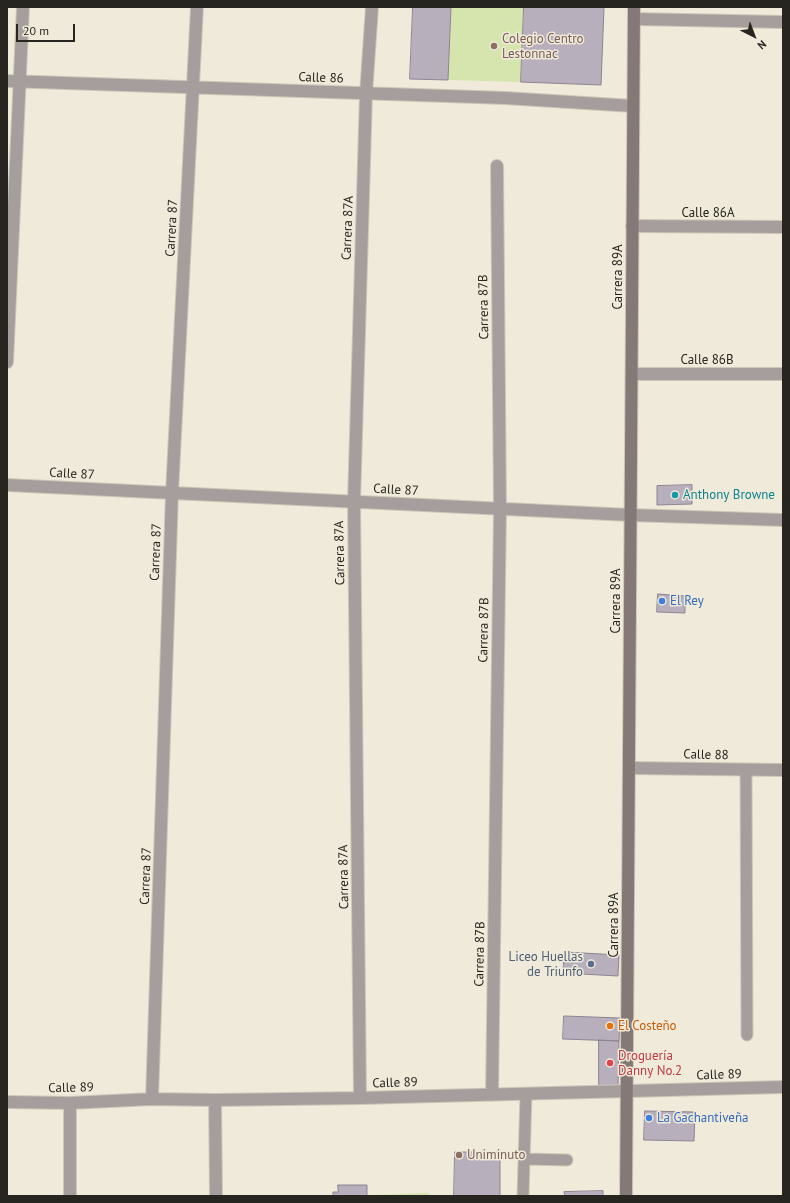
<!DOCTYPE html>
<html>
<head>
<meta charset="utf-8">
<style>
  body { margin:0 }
  #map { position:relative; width:790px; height:1203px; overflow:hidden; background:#f0eada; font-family:"PT Sans",sans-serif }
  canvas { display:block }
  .frame { position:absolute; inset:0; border:8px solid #27251f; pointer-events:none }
  .north { position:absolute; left:734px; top:16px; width:40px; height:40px; -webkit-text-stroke:3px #f0eada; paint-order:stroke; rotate:138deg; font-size:11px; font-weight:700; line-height:16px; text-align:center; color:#27251f }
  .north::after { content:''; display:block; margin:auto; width:14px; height:18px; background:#27251f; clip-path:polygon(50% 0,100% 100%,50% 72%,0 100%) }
  .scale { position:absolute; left:16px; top:24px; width:59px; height:18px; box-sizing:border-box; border:2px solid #27251f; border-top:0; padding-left:5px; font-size:12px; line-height:14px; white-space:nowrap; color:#27251f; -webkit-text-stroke:3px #f0eada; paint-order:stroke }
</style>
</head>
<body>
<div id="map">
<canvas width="790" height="1203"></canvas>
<div class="frame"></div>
<div class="north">N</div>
<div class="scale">20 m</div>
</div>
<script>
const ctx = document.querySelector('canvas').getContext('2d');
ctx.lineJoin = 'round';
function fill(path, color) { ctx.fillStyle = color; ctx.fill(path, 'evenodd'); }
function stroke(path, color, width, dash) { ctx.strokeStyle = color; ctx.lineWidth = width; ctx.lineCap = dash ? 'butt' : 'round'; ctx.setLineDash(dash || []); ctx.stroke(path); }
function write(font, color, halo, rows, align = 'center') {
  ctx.font = font + ' "PT Sans",sans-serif'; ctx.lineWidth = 3; ctx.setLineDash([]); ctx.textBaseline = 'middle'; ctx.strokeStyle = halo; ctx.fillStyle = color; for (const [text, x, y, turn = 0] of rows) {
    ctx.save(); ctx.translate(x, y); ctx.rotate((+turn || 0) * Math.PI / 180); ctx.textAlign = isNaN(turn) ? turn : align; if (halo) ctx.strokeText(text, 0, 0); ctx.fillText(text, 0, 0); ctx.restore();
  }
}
const green = new Path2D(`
  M451,7H524L521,82L448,80Z
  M429,1193V1196L367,1195Z`);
const building = new Path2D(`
  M413,7H451L448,80L410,79Z
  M524,7H604L601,85L521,82Z
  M692,485V504L657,505V486Z
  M658,594L685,596V613L657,612Z
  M565,952L619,955L618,976L563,973Z
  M564,1016L620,1018L619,1041L563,1039Z
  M599,1040L619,1041L618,1087H599Z
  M645,1111L695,1112L694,1141L644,1140Z
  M455,1152H500V1196H454Z
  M338,1185H367V1196H333V1192H338Z
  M603,1191V1196H565L564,1192Z`);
const lane = new Path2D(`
  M746,770L747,1035
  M524,1159L567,1160
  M523,1196L526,1094`);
const street = new Path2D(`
  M634,19L783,22
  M7,81L505,98L633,106
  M632,226L783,227
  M7,362L23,7
  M632,374H783
  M7,485L630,515L783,520
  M629,768L783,770
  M492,1095L500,509L497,166
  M360,1098L354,502L366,94L372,7
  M152,1099L172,493L197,7
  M215,1100L216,1196
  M7,1102L70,1103L152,1099L215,1100L360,1098L783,1087
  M70,1103V1196`);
const secondary = new Path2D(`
  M626,1196L634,7`);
const markers = [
  [494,46,4,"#8d6e63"],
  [675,495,4,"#0f9aa8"],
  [662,601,4,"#3f7fe0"],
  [591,964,4,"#5c6f8a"],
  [610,1026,4,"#e8710a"],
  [610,1063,4,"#e0444e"],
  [649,1118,4,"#3f7fe0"],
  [459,1155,4,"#8d6e63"]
];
const educationNames = [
  ["Colegio Centro",502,39],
  ["Lestonnac",502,54],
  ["Uniminuto",467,1155]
];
const streetNames = [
  ["Calle 86",321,78,2],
  ["Calle 86A",708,213],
  ["Carrera 87",172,228,-87],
  ["Carrera 87A",348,228,-88],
  ["Carrera 89A",618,277,-90],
  ["Carrera 87B",484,307,-91],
  ["Calle 86B",707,360],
  ["Calle 87",72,474,3],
  ["Calle 87",396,490,3],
  ["Carrera 87",156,552,-88],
  ["Carrera 87A",340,553,-91],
  ["Carrera 89A",616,601,-90],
  ["Carrera 87B",484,630,-89],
  ["Calle 88",706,755,1],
  ["Carrera 87",146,876,-88],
  ["Carrera 87A",344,877,-91],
  ["Carrera 89A",614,925,-90],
  ["Carrera 87B",480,954,-89],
  ["Calle 89",719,1075,-2],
  ["Calle 89",395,1083,-2],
  ["Calle 89",71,1088,-1]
];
const cultureNames = [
  ["Anthony Browne",683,495]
];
const shopNames = [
  ["El Rey",670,601],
  ["La Gachantiveña",657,1118]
];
const serviceNames = [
  ["Liceo Huellas",583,957],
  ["de Triunfo",583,972]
];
const foodNames = [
  ["El Costeño",618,1026]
];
const healthNames = [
  ["Droguería",618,1056],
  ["Danny No.2",618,1071]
];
fill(green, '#d6e5ae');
fill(building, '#b8afbd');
stroke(building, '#8d8491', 1);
stroke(lane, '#ccc7b8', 13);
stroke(street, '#ccc7b8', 14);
stroke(secondary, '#ccc7b8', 14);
stroke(lane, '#a69e9c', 11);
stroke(street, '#a69e9c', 12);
stroke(secondary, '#857977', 12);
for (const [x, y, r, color] of markers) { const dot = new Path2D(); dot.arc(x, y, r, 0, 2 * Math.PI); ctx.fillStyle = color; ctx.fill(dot); stroke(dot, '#f0eada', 1.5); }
write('13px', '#785e54', '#f0eada', educationNames, 'left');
write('13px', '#27251f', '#f0eada', streetNames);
write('13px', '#0d838f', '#f0eada', cultureNames, 'left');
write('13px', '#366cbe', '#f0eada', shopNames, 'left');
write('13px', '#4e5e75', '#f0eada', serviceNames, 'right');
write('13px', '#c56008', '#f0eada', foodNames, 'left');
write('13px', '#be3a42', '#f0eada', healthNames, 'left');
</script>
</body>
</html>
